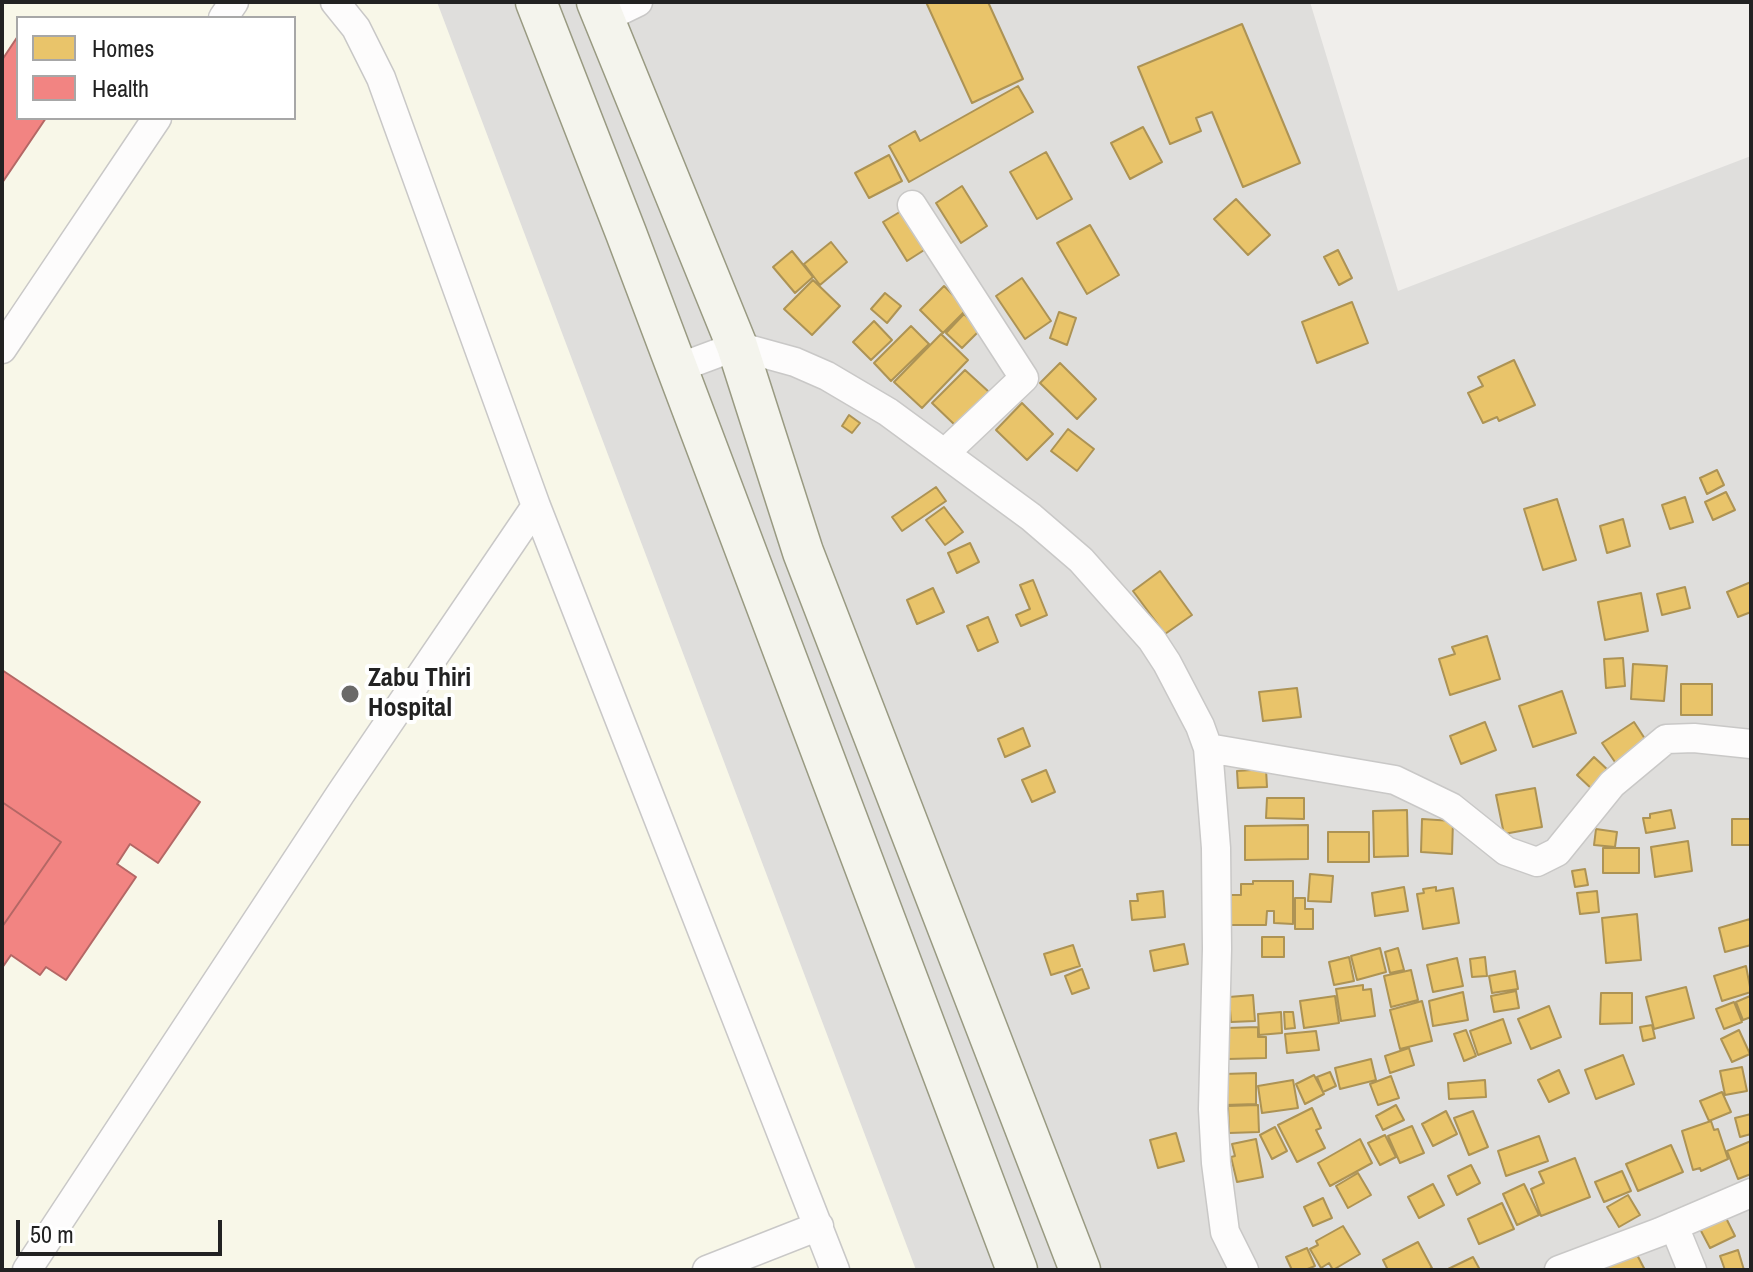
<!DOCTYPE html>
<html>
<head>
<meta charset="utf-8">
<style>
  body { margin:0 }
  #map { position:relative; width:1753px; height:1272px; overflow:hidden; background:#f0eeeb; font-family:"Archivo Narrow",sans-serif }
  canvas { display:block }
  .frame { position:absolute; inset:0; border:4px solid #222; pointer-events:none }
  .legend { position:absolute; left:16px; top:16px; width:280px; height:104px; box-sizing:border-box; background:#fff; border:2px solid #a7a7a7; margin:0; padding:10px 14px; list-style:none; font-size:24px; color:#222 }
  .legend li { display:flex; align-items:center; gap:16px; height:40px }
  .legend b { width:40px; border:2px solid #a7a7a7 }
  .scale { position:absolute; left:16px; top:1220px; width:206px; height:36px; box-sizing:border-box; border:4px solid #222; border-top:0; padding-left:10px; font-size:24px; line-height:28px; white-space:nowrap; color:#222; -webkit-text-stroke:6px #fff; paint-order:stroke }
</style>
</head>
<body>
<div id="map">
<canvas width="1753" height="1272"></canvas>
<div class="frame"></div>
<ul class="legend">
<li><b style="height:22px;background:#e9c46a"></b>Homes</li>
<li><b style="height:22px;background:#f28482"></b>Health</li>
</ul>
<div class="scale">50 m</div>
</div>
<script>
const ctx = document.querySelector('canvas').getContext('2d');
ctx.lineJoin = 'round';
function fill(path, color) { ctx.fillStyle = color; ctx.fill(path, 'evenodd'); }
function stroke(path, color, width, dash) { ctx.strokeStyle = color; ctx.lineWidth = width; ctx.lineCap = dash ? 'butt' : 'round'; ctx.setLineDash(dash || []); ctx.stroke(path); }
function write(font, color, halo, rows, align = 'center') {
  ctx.font = font + ' "Archivo Narrow",sans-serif'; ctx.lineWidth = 8; ctx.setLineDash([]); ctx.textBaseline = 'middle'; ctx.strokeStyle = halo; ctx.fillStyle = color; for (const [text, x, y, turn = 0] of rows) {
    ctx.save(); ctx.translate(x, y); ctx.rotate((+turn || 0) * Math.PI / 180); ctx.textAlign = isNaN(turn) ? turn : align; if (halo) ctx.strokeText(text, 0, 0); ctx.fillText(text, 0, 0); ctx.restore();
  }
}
const residential = new Path2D(`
  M2,2H1310L1398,291L1751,156V1270H2ZM18,18H294V118H18Z`);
const education = new Path2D(`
  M2,2H437L916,1270H2ZM18,18H294V118H18Z`);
const homes = new Path2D(`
  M926,2H988L1023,79L972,103Z
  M1242,24L1300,163L1243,187L1212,112L1196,118L1201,131L1170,144L1138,67Z
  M1018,86L1033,112L909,182L889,146L915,131L920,141Z
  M1143,127L1162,162L1130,179L1111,143Z
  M1046,152L1072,199L1037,219L1010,172Z
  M889,155L902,181L869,198L855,173Z
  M962,186L987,226L961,243L936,203Z
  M1236,199L1270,235L1248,255L1214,219Z
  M908,207L932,245L907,261L883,222Z
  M1090,225L1119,275L1087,294L1057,243Z
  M831,242L847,262L820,285L804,264Z
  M1338,250L1352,278L1339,285L1324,257Z
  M792,251L813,277L795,293L773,267Z
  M1022,278L1051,321L1025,339L996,296Z
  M813,280L840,306L812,335L784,309Z
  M944,286L967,309L943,333L920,310Z
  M885,293L901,306L887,323L871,309Z
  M1352,302L1368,343L1317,363L1302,322Z
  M1059,312L1076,318L1067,345L1050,338Z
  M964,314L980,330L962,348L946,333Z
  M874,321L892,340L871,360L853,342Z
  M911,326L929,344L891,381L874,363Z
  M941,334L968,360L922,408L894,382Z
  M1514,360L1535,405L1499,421L1497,417L1483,423L1468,393L1483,386L1478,377Z
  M1060,363L1096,399L1077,419L1040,383Z
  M965,370L989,392L956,426L932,403Z
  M1022,403L1053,434L1027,460L996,430Z
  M849,415L860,423L852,433L842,426Z
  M1068,429L1094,449L1077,471L1051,451Z
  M1717,470L1724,485L1707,494L1700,478Z
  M936,487L946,501L902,531L892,517Z
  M1726,492L1735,510L1713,520L1705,502Z
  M1685,497L1693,522L1670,529L1662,505Z
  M1557,499L1576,560L1543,570L1524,509Z
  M944,507L963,532L945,545L926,520Z
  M1623,519L1630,546L1607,553L1600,526Z
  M970,543L979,562L957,573L948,553Z
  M1160,571L1192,615L1165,634L1133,591Z
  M1033,580L1047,615L1021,626L1016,615L1030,609L1020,585Z
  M1751,582V612L1738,617L1727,592Z
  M1685,587L1690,608L1662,615L1657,594Z
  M933,588L944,612L917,624L907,600Z
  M1641,593L1648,631L1605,640L1598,602Z
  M988,617L998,642L978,651L967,626Z
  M1487,636L1500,679L1450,695L1439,659L1455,654L1452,647Z
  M1623,658L1625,686L1606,688L1604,659Z
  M1633,664L1667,666L1664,701L1631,699Z
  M1681,684H1712V715H1681Z
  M1297,688L1301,717L1263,721L1259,692Z
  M1562,691L1576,733L1533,747L1519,706Z
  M1485,722L1496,750L1461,764L1450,736Z
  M1634,722L1649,745L1617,765L1602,743Z
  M1023,728L1030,746L1005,757L998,739Z
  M1594,757L1610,772L1593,790L1577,775Z
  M1266,769L1267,787L1238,788L1237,771Z
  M1046,770L1055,792L1032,802L1022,780Z
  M1535,788L1542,827L1504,834L1496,795Z
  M1267,798H1304V819L1266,818Z
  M1407,810L1408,856L1374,857L1373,811Z
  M1671,810L1675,828L1646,833L1643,818H1650V814Z
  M1422,819L1453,821L1452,854L1421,852Z
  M1732,819H1751V845H1732Z
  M1308,825V859L1245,860V826Z
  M1596,829L1617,832L1615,847L1594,845Z
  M1328,832H1369V862H1328Z
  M1688,841L1692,871L1655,877L1651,847Z
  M1603,848H1639V873H1603Z
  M1585,869L1588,885L1575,887L1572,871Z
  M1310,874L1333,876L1331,902L1308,901Z
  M1253,881H1293V924L1274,923V911H1267L1266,925H1227V895H1241V884H1253Z
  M1404,887L1408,911L1375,916L1372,893Z
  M1436,887V891L1453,888L1459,923L1423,929L1417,894L1424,893L1423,889Z
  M1163,891L1165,917L1132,920L1130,901H1138L1137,894Z
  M1597,891L1599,912L1580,914L1577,893Z
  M1295,898H1305V909H1313V929H1295Z
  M1637,914L1641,960L1606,963L1602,918Z
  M1750,919L1751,945L1725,952L1719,928Z
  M1262,937H1284V957H1262Z
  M1184,944L1188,964L1154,971L1150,951Z
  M1073,945L1080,966L1051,975L1044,954Z
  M1380,948L1386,972L1357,980L1351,956Z
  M1398,948L1404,970L1390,973L1385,952Z
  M1349,957L1354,981L1334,985L1329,962Z
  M1485,957L1487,976L1472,977L1470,959Z
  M1457,958L1463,986L1433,992L1427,965Z
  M1746,966L1751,992L1722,1001L1714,976Z
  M1082,969L1089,988L1072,994L1065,976Z
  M1411,970L1418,1000L1391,1007L1384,976Z
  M1515,971L1518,989L1492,993L1489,976Z
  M1363,985V990L1371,989L1375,1016L1341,1021L1336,989Z
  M1686,987L1694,1018L1654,1029L1646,997Z
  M1516,991L1519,1008L1494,1012L1491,996Z
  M1463,992L1468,1020L1433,1026L1429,1001Z
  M1601,993H1632V1023L1600,1024Z
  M1253,995L1255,1021L1231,1022L1229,997Z
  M1335,996L1339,1023L1304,1028L1300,1001Z
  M1750,996L1751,1017L1743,1020L1736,1002Z
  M1422,1001L1432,1041L1400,1049L1390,1010Z
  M1734,1002L1742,1022L1724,1029L1716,1009Z
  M1549,1006L1561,1037L1531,1049L1518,1019Z
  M1281,1012L1282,1033L1259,1035L1258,1014Z
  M1284,1012H1293L1295,1028L1285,1029Z
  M1503,1019L1511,1043L1478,1055L1470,1031Z
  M1652,1025L1655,1038L1643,1041L1640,1027Z
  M1258,1027V1037H1266V1058L1228,1059L1227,1028Z
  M1466,1030L1476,1056L1464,1061L1454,1034Z
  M1739,1030L1750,1054L1732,1062L1721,1039Z
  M1316,1031L1319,1050L1287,1053L1285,1034Z
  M1409,1048L1414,1065L1390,1073L1385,1056Z
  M1623,1055L1634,1084L1596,1099L1585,1070Z
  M1371,1059L1376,1080L1340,1089L1335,1068Z
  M1742,1067L1747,1091L1725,1095L1720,1071Z
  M1559,1070L1569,1093L1549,1102L1538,1080Z
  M1330,1072L1336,1086L1323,1092L1317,1077Z
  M1256,1073V1104L1225,1105L1224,1074Z
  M1314,1075L1324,1094L1305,1104L1296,1084Z
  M1391,1076L1399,1098L1378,1105L1370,1084Z
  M1293,1080L1298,1108L1262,1113L1258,1086Z
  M1485,1080L1486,1097L1449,1099L1448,1083Z
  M1722,1092L1731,1112L1709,1121L1700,1101Z
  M1258,1105L1259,1132L1229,1133L1228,1106Z
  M1396,1105L1404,1120L1383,1130L1376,1116Z
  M1312,1108L1321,1128L1316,1130L1325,1148L1297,1162L1278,1125Z
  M1446,1111L1457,1134L1433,1146L1422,1124Z
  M1473,1111L1488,1147L1469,1155L1454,1118Z
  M1751,1114V1134L1740,1137L1735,1118Z
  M1711,1121L1714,1130L1718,1129L1728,1159L1701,1171L1700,1168L1693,1170L1682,1131Z
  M1412,1126L1424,1153L1400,1163L1388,1136Z
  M1275,1127L1287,1151L1272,1159L1260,1135Z
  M1176,1133L1184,1161L1158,1168L1150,1140Z
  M1385,1135L1396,1157L1380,1165L1368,1143Z
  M1539,1136L1548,1161L1506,1176L1498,1151Z
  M1256,1139L1263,1177L1237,1182L1231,1157L1235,1156L1232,1144Z
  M1360,1139L1372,1163L1330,1186L1318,1163Z
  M1751,1141V1174L1738,1179L1727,1151Z
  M1671,1145L1683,1172L1638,1191L1626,1164Z
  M1575,1158L1590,1197L1541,1216L1531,1189L1544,1183L1539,1172Z
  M1471,1165L1480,1183L1457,1195L1448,1176Z
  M1622,1171L1631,1191L1604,1202L1595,1182Z
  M1358,1173L1371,1195L1348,1208L1336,1186Z
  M1433,1184L1444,1205L1419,1218L1408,1197Z
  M1524,1184L1539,1215L1517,1225L1503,1194Z
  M1628,1195L1640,1215L1619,1227L1607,1207Z
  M1323,1198L1332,1218L1313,1226L1304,1207Z
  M1502,1203L1514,1229L1479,1244L1468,1219Z
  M1723,1212L1735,1236L1710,1248L1700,1229Z
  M1343,1226L1360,1254L1333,1270L1329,1263L1321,1268L1310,1249L1318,1245L1316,1241Z
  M1418,1242L1432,1268L1427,1270H1388L1383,1260Z
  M1307,1248L1315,1266L1305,1270H1292L1286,1257Z
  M1738,1250L1744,1270H1725L1720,1256Z
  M1635,1251L1645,1270H1605L1604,1268Z
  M1473,1257L1480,1270H1446Z`);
const health = new Path2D(`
  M18,36V118H46L2,183V60Z
  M2,670L200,802L158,863L130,844L117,864L136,877L66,980L46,967L40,975L11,955L2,968V927L61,842L2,802Z
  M2,802L61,842L2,927Z`);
const street = new Path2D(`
  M335,2L356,28L381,78L536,506L835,1270
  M223,18L234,2
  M603,19L638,2
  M912,205L1024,378L945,453
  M2,349L157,118
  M678,368L737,346L795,362L827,376L888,412L1031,517L1081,560L1152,640L1167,663L1200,726L1208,748L1216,848L1217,949L1213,1109L1216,1163L1225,1232L1244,1270
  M1208,748L1395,780L1451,807L1506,851L1537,862L1557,852L1612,784L1666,739L1694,738L1751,744
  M1674,1226L1692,1270
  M27,1270L341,793L536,506
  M707,1270L819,1226
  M1559,1270L1660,1232L1751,1193`);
const secondary = new Path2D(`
  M536,2L626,233L1017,1270
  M597,2L737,346L803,552L1080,1270`);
const markers = [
  [350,694,10,"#6a6968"]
];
const poiNames = [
  ["Zabu Thiri",368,679],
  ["Hospital",368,709]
];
fill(residential, '#dfdedc');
fill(education, '#f8f7e8');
fill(homes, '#e9c46a');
stroke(homes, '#ad9354', 2);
fill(health, '#f28482');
stroke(health, '#b46765', 2);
stroke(street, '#c9c8c7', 31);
stroke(secondary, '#999a82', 43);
stroke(street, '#fdfcfc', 28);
stroke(secondary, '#f4f4ed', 40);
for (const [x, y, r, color] of markers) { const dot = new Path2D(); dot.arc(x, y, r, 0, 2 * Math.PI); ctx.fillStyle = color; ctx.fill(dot); stroke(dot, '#fff', 3); }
write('bold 26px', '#222', '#fff', poiNames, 'left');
</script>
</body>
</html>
